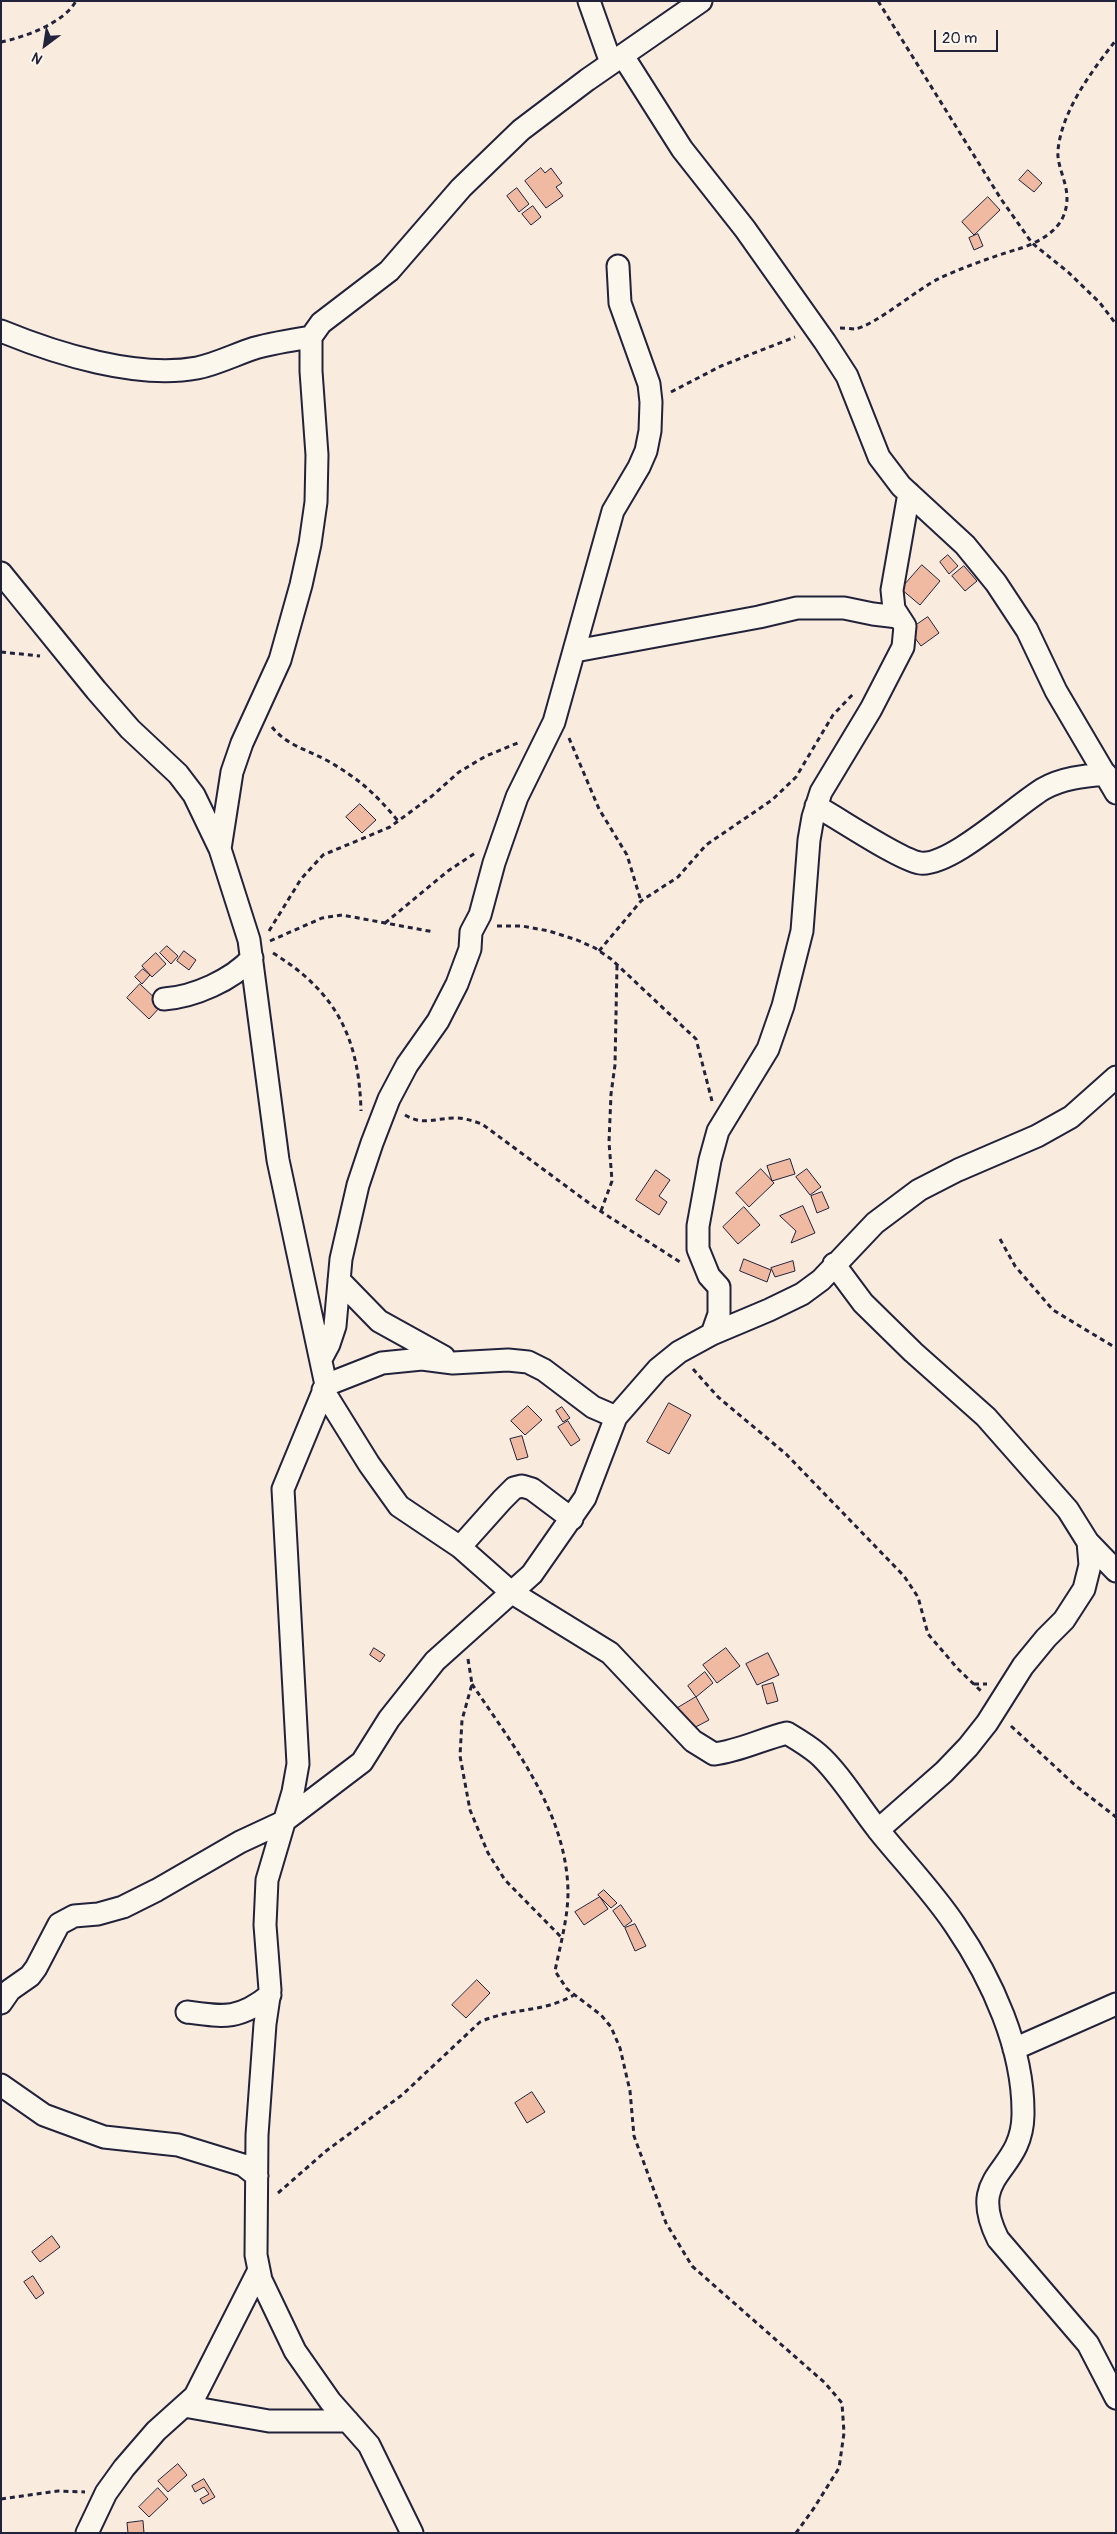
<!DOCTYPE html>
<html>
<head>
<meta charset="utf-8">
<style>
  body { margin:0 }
  #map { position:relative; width:1117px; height:2534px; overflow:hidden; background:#f9ebdd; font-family:Pangolin,sans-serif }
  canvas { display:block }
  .frame { position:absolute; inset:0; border:2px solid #22223b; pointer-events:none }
  .north { position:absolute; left:20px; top:20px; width:50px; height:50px; -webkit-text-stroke:4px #fbf7ec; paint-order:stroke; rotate:211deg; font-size:14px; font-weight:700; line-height:20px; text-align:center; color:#22223b }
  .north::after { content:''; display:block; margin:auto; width:18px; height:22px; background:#22223b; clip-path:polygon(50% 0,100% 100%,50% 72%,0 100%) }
  .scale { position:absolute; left:934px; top:30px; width:64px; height:22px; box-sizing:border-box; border:2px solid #22223b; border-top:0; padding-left:6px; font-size:15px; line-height:18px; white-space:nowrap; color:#22223b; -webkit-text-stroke:4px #fbf7ec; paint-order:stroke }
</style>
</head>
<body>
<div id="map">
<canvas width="1117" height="2534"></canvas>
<div class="frame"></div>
<div class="north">N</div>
<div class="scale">20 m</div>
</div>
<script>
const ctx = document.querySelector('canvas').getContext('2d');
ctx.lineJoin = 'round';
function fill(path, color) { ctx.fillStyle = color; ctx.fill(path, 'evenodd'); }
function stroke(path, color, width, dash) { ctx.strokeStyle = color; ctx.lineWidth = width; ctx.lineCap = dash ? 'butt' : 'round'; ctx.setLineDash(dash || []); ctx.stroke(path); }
const building = new Path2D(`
  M541,168L545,173L551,168L562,183L556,187L563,196L546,208L525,181Z
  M1028,170L1042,183L1034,192L1019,180Z
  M517,188L529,204L519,212L507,196Z
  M988,197L1000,210L974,235L962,222Z
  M533,206L541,217L531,225L522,214Z
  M978,234L983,246L974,250L969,238Z
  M948,555L958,566L949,574L940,562Z
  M922,565L940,581L920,605L901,589Z
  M964,566L977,581L965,591L952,576Z
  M928,617L939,633L921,646L909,630Z
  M360,804L376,820L362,833L346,817Z
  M167,946L178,956L171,964L160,953Z
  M184,951L196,960L189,970L177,961Z
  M156,953L166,964L152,977L142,966Z
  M143,969L150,975L142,984L135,977Z
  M140,984L162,1005L149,1019L127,998Z
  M790,1159L795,1174L772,1181L767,1166Z
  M761,1169L774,1183L749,1207L736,1193Z
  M807,1169L821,1187L810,1195L796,1177Z
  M656,1170L670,1180L659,1196L667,1202L659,1215L636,1200Z
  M822,1192L829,1208L817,1213L811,1196Z
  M803,1206L815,1233L791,1243L796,1231L780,1216Z
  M744,1207L760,1225L738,1244L723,1227Z
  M744,1259L771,1270L767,1282L740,1271Z
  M793,1261L795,1271L775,1277L771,1268Z
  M669,1403L691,1415L669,1454L647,1442Z
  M528,1406L542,1420L525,1435L511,1421Z
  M562,1407L570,1418L563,1422L556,1411Z
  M568,1421L580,1440L571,1446L558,1427Z
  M522,1436L528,1457L517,1460L510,1439Z
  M374,1648L385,1655L380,1662L370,1655Z
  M726,1648L740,1666L717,1683L703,1665Z
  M768,1653L779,1675L757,1685L746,1664Z
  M705,1672L713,1683L696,1697L688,1686Z
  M773,1683L778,1701L767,1704L762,1686Z
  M696,1697L709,1720L688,1731L676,1709Z
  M604,1890L617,1903L611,1908L598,1895Z
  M600,1897L608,1909L584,1925L575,1912Z
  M621,1905L632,1921L624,1927L613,1911Z
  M635,1924L646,1946L635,1951L625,1928Z
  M477,1980L490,1993L466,2018L452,2005Z
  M532,2092L545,2112L527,2123L515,2103Z
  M52,2236L60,2247L40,2262L32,2252Z
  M33,2276L44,2293L36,2299L24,2282Z
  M178,2464L187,2475L168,2492L158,2481Z
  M204,2479L215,2497L203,2504L200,2499L209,2494L204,2487L195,2492L192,2486Z
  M158,2488L168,2499L149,2517L139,2507Z
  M143,2521L144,2533H128L127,2523Z`);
const path = new Path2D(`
  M878,1L1001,199L1032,243L1068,272L1100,303L1116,324
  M1,42C25,37 64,23 76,1
  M840,328C845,328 851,329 855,329C876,325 917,289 940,278C964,267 989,258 1015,250C1032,245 1055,235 1063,217C1075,190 1056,171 1058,150C1062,110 1092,71 1116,40
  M671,392L721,366L795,337
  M1,652L40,656
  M272,727C286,745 308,750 328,761C359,779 375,793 398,821
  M569,738L599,809L627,855L641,901
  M385,923L448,871L475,853
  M497,926H522L549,931L577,940L595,948L611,959L696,1039L712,1101
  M269,931L301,879L323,855L390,827L432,796L459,772L486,756L520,742
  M270,941L322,918L342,915L434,932
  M599,951L641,901L678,877L706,845L772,800L796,777L833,715L854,693
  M273,953C336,992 359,1037 361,1111
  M405,1115C423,1126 436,1118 455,1118C465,1118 473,1121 482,1124L597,1209L680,1262
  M601,1211L612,1181L609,1142L611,1094L615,1065L617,965
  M1000,1239L1015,1266L1053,1310L1116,1348
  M693,1369L718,1397L786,1454L904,1576L918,1597L928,1634L958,1669L982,1692
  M468,1659L472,1684L462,1720L460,1756L470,1810L488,1853L505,1880L561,1937
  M472,1684C514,1747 567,1813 568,1892C568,1918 560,1946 555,1971L567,1989L601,2015L611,2027L620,2048L630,2091L634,2136L666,2223L692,2266L825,2383L842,2403L844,2433L839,2468L814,2508L796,2533
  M974,1684H987
  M1011,1726L1076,1786L1116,1817
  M278,2193L326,2151L402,2095L480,2022C513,2007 543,2013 574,1995
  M1,2499L58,2491L85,2492`);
const street = new Path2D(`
  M589,1L611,63
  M623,56L682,149L745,229L825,342L847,376L879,457L901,486L965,545L996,583L1027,630L1056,691L1116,793
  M1,331C57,354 137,379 197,368C217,364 236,354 255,348C273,343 292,340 311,337
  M1,573L96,690L130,729L178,774L194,795L220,849L249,940L278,1160L326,1385L283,1489L298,1764L293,1792L267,1880L265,1925L270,1990L265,2024L257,2135L256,2255L261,2280L295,2351L330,2401L369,2445L412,2533
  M575,651L759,617L797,608H844L873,614L898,617
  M816,806C838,818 900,860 920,863C950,867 1015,806 1043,789C1062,778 1084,776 1106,774
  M220,849L232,772L242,743L280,660L301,585L310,544L316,502L317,455L311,371V337L321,323L389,271L461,188L521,130L587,80L701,1
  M164,999C194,997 232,980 252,958
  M834,1264L863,1303L913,1352L986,1417L1068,1510L1088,1542L1090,1565L1084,1589L1064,1620L1046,1638L1023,1666L987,1723L968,1747L944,1772L878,1830
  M339,1280L379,1321L444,1357
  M712,1334L719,1314V1287L709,1276L698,1249V1226L710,1160L718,1131L768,1049L783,1006L802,931L809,840L813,817L821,792L871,709L903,647L905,626L894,609L892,590L909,493
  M321,1359L329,1344L335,1326L341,1259L358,1185L372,1143L389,1099L407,1065L438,1021L457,984L470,949L471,932L480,915L494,863L517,797L554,722L613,511L639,467L646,451L650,431L651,402L649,384L620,303L618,266
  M326,1385L382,1363L422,1359L453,1363L508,1360L528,1362L544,1370L593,1407L616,1417
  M323,1390L369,1464L399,1506L460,1547L511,1592L610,1653L693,1741L714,1754C740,1751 762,1739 787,1733C797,1739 809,1746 818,1754C839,1772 861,1809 879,1831C904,1862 933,1892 955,1925C992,1979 1024,2049 1023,2115C1022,2175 965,2172 998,2239L1088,2344L1116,2398
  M1088,1542L1116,1571
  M460,1547L502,1500L514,1488L522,1486L532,1489L572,1519
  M1,2003L10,1990L30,1976L36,1968L59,1924L74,1916L98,1914L123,1907L157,1890L240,1842L283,1822L362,1762L389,1719L435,1661L532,1574L585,1498L616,1417L658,1369L679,1352L712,1334L769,1310L802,1294L821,1280L875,1223L919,1190L958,1170L1037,1136L1071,1117L1116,1077
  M187,2012C224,2017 239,2020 270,1995
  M1014,2049L1116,2004
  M1,2085L44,2115L104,2137L178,2145L243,2165L257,2176
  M184,2406L269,2421H348
  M87,2533L106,2493L124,2468L156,2431L195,2396L259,2270`);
fill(building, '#f0baa2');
stroke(building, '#22223b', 1);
stroke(street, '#22223b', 25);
stroke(path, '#22223b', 3, [5, 4]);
stroke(street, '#fbf7ec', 21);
</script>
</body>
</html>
